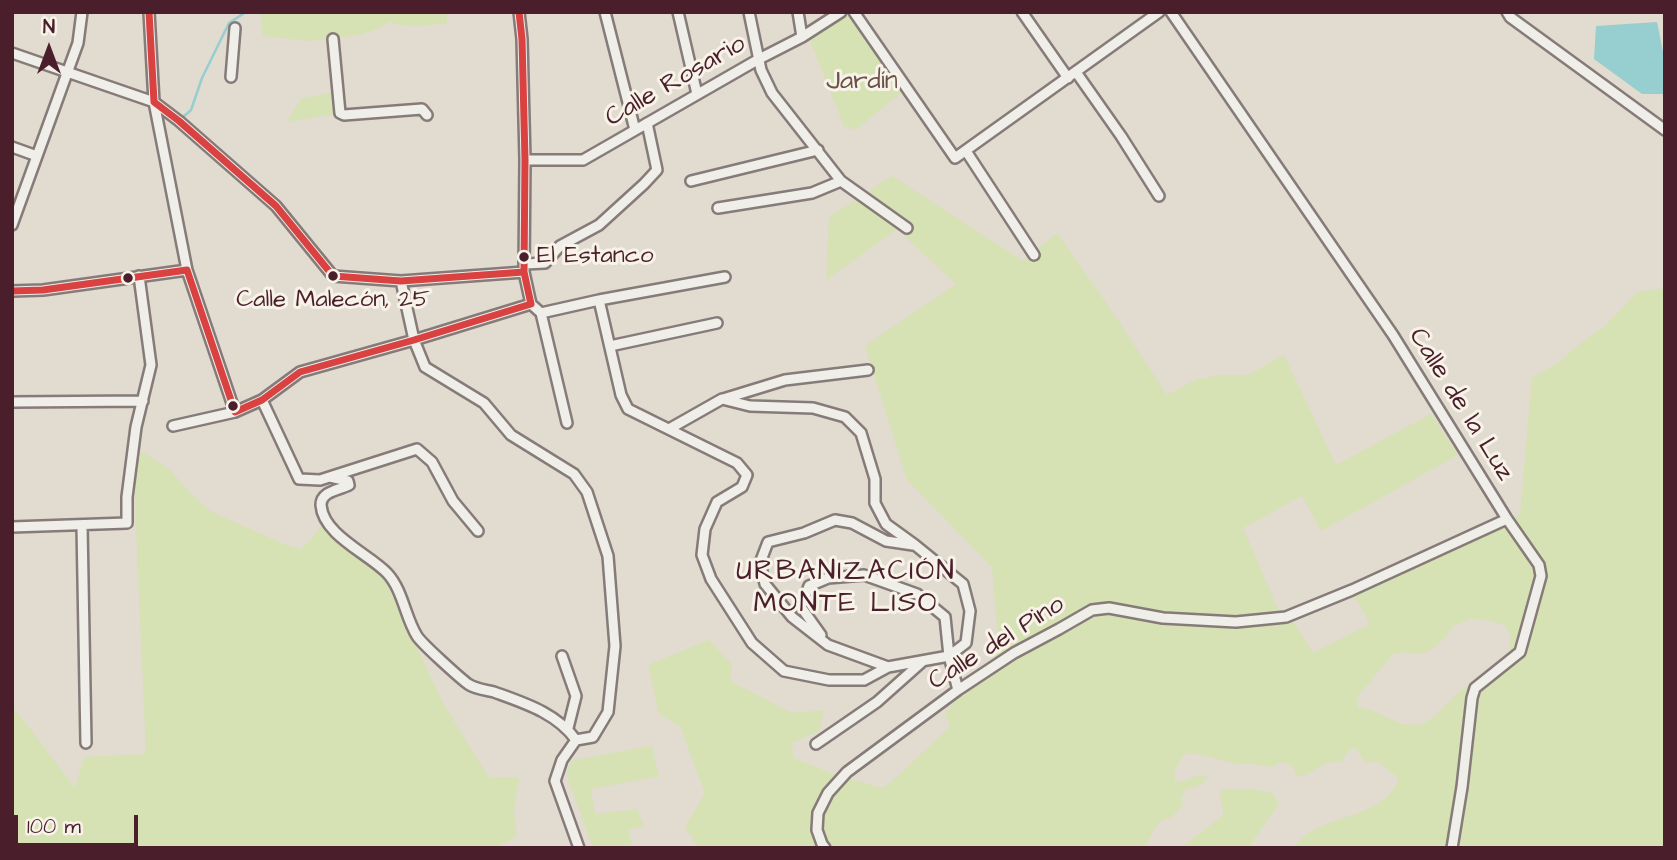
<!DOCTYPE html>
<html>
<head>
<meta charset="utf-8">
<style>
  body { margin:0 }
  #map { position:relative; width:1677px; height:860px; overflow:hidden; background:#e1dbd0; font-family:"Architects Daughter",sans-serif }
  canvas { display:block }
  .frame { position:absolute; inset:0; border:14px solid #4a1f2b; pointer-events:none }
  .north { position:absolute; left:14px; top:14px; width:70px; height:70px; -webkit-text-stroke:5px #f7f3e8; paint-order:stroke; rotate:0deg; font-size:19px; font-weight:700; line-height:28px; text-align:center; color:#4a1f2b }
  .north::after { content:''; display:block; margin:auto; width:24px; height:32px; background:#4a1f2b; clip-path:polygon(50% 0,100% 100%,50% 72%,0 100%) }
  .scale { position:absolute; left:14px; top:815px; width:124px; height:32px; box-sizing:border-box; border:4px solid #4a1f2b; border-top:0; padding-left:9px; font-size:21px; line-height:24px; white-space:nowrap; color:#4a1f2b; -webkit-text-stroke:5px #f7f3e8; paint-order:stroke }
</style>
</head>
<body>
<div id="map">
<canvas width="1677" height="860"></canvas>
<div class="frame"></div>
<div class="north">N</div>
<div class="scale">100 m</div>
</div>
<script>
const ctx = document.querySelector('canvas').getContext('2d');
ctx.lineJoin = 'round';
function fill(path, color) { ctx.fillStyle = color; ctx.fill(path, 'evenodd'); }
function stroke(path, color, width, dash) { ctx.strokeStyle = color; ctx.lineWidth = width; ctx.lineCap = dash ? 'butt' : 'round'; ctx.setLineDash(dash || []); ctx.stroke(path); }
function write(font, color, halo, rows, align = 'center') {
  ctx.font = font + ' "Architects Daughter",sans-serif'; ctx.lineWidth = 6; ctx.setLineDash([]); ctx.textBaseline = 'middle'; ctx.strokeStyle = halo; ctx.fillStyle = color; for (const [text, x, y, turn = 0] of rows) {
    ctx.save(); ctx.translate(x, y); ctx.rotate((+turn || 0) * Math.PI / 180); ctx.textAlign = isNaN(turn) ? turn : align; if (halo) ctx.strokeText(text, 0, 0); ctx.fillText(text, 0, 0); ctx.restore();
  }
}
const green = new Path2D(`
  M260,12H446L447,23C428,25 407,30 389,21L380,28L362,34L333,39L308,41L263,36Z
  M852,13L905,90L855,130L844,126L809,38Z
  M337,91L340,113L287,122L301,99Z
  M892,176L1023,261L1057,233L1107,304L1167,395L1195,380L1219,375H1248L1284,355L1336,465L1431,414L1458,455L1321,531L1302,496L1243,528L1280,614L1292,619L1313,653L1370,624L1353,593L1520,514L1532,378L1559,362L1583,341L1604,327L1637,292L1665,288V848H1292C1320,815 1358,822 1388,796C1393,791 1396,784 1399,778L1385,768L1379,761L1365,763L1357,749L1351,748L1342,761C1321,762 1320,768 1303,776L1296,775L1293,766L1282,762L1272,767L1254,764H1239L1228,762L1203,755L1188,753L1182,757L1174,772L1175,780L1181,782L1197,776L1208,777C1202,786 1196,788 1186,789L1181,798L1183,804L1173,816L1160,822L1154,829L1145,848H699L685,827L705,794L680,726L659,714L648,665L709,640L732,665L730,681L792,713L824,710L819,731L792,743L793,758L831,773L882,788L890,783L950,727L945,713L999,651L992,567L907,480L865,346L956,284L897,229L826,280L829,217ZM1470,619H1484L1505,625L1511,637L1509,651L1501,663L1459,692L1435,716L1420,725L1402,724L1373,711L1358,707L1357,697L1393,654L1406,652L1421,654L1433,649L1446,637L1452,627Z
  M141,451L169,469L190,493L210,511L286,545L300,549L310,541L322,525L384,578L443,703L489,778L519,777L514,811L516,837L494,848H12V708L18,713L75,788L84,757L146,754L135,502L136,473Z
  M652,746L659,777L649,778L591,789L595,814L637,809L644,826L628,830L633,848H593L568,779L567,770L572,760Z
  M1224,789H1249L1271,792L1279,804L1254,839L1251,848H1181L1223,815L1220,792Z`);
const water = new Path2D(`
  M1657,22L1665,62V94H1642L1594,59L1596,26Z`);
const stream = new Path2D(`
  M182,118L191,110L202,78L229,23L246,12`);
const minor = new Path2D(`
  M149,12L154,102L187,270L235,412
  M519,12L522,39L525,160L524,272L531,304L541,313L567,423
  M605,12L635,130
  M678,12L697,94
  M749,12L761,70L772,93L841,181L907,228
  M798,12L802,37
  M854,12L955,158L1159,12
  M1022,12L1068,78
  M1171,12L1393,335L1507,519L1539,565L1541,576L1520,652L1475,688L1472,698L1462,787L1452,848
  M1507,12L1510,17L1665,130
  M333,39L340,113L344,115L422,109L427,115
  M12,53L154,102L179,121L276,206L333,276L401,281L524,272
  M1076,72L1121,136L1159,196
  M231,77L235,28
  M12,147L37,156
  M966,151L1034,255
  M525,160H583L759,59L802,37L841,12
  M691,181L818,150
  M718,208L812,193L841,181
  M12,225L78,43L82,12
  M525,264L545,263L560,246L599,225L644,184L657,170L647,123
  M401,281L414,340L425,367L484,403L511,435L574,474L587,492L608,556L615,646L608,712L593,737L576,740L562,760L555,781L579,848
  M12,291L43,290L187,270
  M599,300L621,395L628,409L737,463L747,475L742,487L717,502L705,529L702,555L711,579L752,643L784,671L829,680H864L888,667L949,656L966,643L970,611L963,584L915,545L886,524L875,503V479L861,433L845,417L813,408L750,406L722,399L669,429
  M541,313L599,300L725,277
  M610,346L717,323
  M723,399L785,380L868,370
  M262,400L299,479L320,480L417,449L432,462L453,501L478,531
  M12,402L143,401
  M173,426L235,412L262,400L300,372L414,340L531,304
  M330,477L348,481L349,485C340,490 321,491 321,505C323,535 369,554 387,573C403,590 405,617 417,636C422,644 460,678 468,684C475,689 486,690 494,692C524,703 557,713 576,740
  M82,526L86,743
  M12,527L127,523V497L136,427L151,365L139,276
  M821,635L801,607L809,586L828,578L864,575L917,594L945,617L949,656L958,690
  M562,656L576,696L568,728
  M888,667L828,645L792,617L765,584L760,563L768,542L804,533L835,520L852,523L886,541L913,545
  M816,744L877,702L923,661
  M825,848L822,844L817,830L818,813L828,793L847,772L958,690L1014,653L1059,629L1092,610L1109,608L1163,618L1236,622L1286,617L1352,590L1507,519`);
const bus1 = new Path2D(`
  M149,12L154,102L179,121L276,206L333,276L401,281L524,272
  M12,291L43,290L187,270L235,412L262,400L300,372L414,340L531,304L524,272L525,160L522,39L519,12`);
const markers = [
  [524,257,6,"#4a1f2b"],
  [333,276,6,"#4a1f2b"],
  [128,278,6,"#4a1f2b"],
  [233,406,6,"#4a1f2b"]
];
const busNames = [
  ["El Estanco",537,257],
  ["Calle Malecón, 25",333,301,"center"]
];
const streetNames = [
  ["Calle Rosario",676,82,-30],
  ["Calle de la Luz",1460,405,58],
  ["Calle del Pino",997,644,-32]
];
const parkNames = [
  ["Jardín",862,83]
];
const neighbourhoodNames = [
  ["URBANIZACIÓN",846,573],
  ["MONTE LISO",846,605]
];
fill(green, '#d6e2b4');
fill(water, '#97cecf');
stroke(stream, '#97cecf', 2.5);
stroke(minor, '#867b79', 14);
stroke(minor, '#efeee9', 9);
stroke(bus1, '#da4241', 7);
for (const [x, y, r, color] of markers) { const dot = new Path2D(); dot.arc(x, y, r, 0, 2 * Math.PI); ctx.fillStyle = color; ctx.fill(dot); stroke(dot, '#f7f3e8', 2.5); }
write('24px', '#4a1f2b', '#f7f3e8', busNames, 'left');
write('26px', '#4a1f2b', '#f7f3e8', streetNames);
write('26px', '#6b5148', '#f7f3e8', parkNames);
ctx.letterSpacing = '2px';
write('28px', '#4a1f2b', '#f7f3e8', neighbourhoodNames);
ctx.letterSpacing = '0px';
</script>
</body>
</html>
